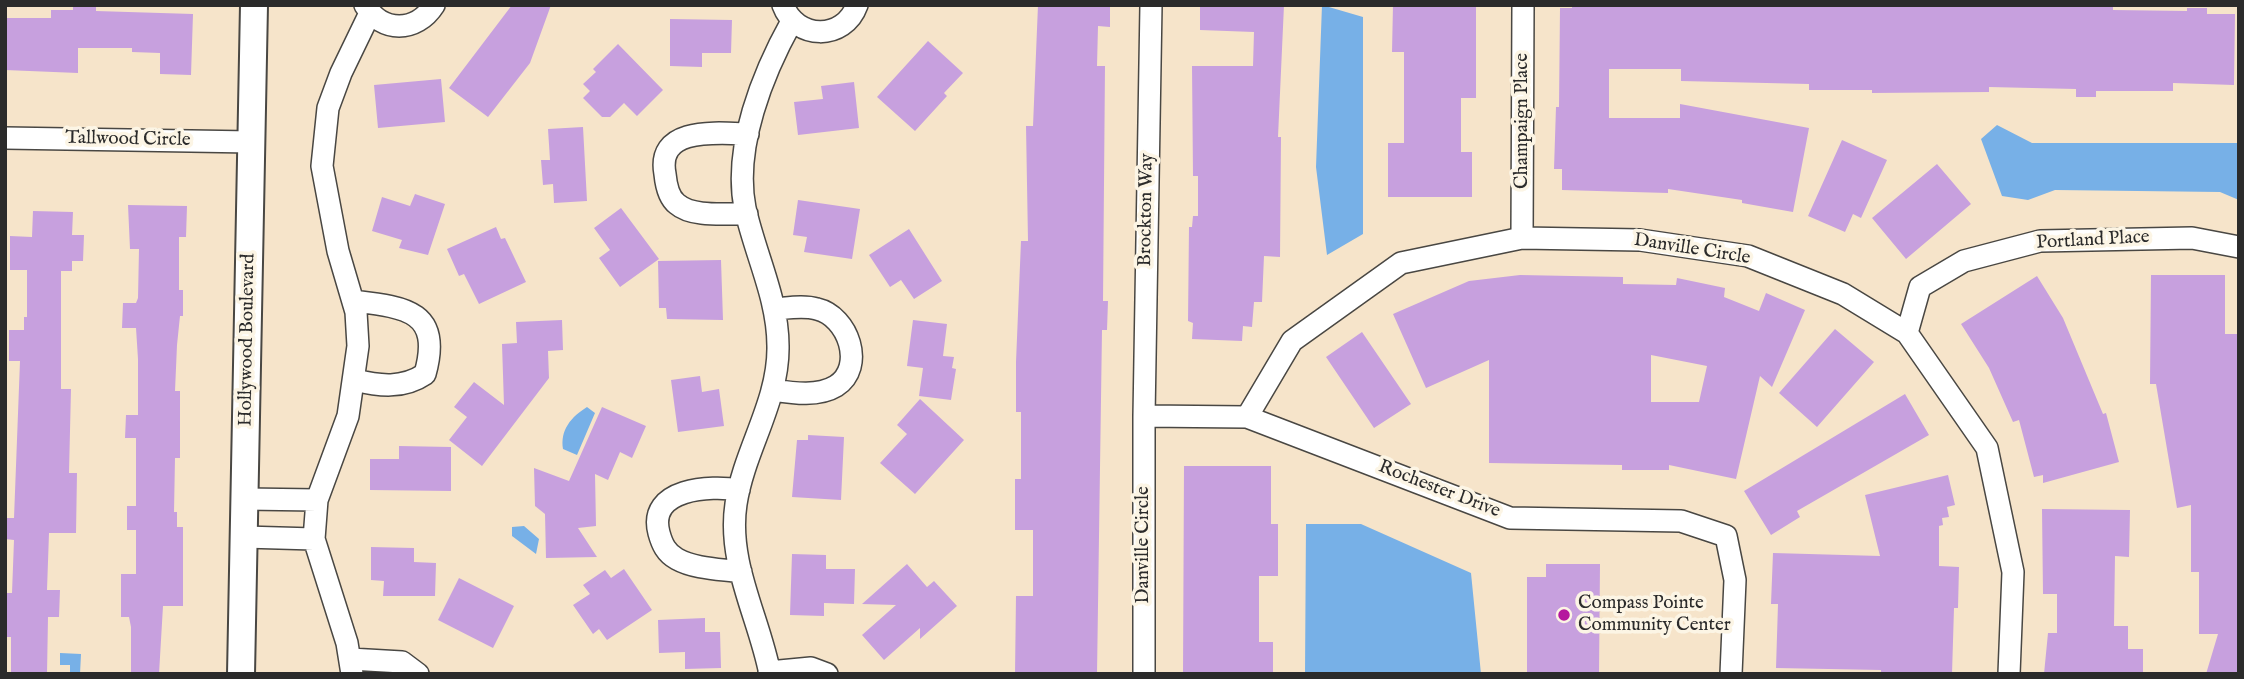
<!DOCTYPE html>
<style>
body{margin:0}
#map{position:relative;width:2244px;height:679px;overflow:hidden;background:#f6e4ca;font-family:"IM FELL English",serif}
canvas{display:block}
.frame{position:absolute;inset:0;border:7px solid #2b2b2b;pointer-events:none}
</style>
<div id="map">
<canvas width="2244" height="679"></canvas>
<div class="frame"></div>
</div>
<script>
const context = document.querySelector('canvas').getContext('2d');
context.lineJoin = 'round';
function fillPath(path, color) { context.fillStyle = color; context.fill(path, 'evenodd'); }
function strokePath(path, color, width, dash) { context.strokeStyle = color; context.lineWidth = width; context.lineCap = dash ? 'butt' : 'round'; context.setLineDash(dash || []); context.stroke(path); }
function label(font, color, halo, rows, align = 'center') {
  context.font = font + ' "IM FELL English",serif'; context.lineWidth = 7; context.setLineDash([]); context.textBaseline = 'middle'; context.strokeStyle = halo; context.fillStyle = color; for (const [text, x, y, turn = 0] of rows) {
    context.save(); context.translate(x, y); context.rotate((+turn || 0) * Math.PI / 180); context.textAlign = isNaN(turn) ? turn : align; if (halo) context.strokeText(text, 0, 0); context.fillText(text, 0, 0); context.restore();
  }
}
fillPath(new Path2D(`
 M1322,5l41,12v217l-36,21 -11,-88z
 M1997,125l35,18h207v57l-19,-8 -165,-2 -27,10 -26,-4 -21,-57z
 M587,407l8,6 -18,42 -14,-6c-3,-19 8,-32 24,-42z
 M1306,524h55l110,49 10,101h-176z
 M524,526l15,13 -3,15 -24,-18v-9z
 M60,653l21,1 -1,20h-10v-9h-10z`), '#77b0e7');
fillPath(new Path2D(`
 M73,5h23v6l97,3 -2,61 -31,-1v-21l-28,-1v-4h-54v25l-73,-3v-52h46v-8h22z
 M512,5h39l-21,58 -42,54 -39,-29z
 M1038,5h72v22l-12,-1 -1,40h8l-2,235h5l-1,29h-5l-5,344h-82l1,-78h17v-66h-18v-51h6v-67h-5v-50l5,-121h7l-2,-115h7z
 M1200,5h84l-6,132h3l-1,120 -16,-1 -2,46h-8l-2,25 -9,-1 -1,15 -50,-2 1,-16 -5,-2 1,-94h3l1,-11h5v-40h-5l-1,-110h61l1,-34 -54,-2z
 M1393,5h83v93h-15v54h11v45h-84v-54h16v-91h-12z
 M1572,5h481l60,2v3l74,1v-3h20v6h28l-1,71 -61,-2v8h-77v6h-20v-8l-87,-2v5l-117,1v-3h-63v-6l-128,-3v-12h-72v49h71v-14l129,24 -16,84 -51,-9v-3l-74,-11v4l-106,-3v-21h-8l2,-62h3l1,-99h12z
 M670,19l62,1 -1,33h-29v14l-32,-1z
 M928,41l35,32 -19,20 3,3 -32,35 -38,-34z
 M618,44l45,46 -26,26 -13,-13 -14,14h-8l-19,-19 7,-7 -7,-7 13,-12 -3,-3z
 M441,79l4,43 -67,6 -4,-43z
 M854,82l5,46 -61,7 -4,-33 29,-3 -2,-13z
 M583,127l4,74 -33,2 -1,-19 -10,1 -2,-25h9l-2,-31z
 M1842,140l45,20 -26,58 -8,-4 -8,18 -37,-16z
 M1937,164l34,40 -65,55 -34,-41z
 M415,194l30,10 -17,51 -29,-7 3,-8 -30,-9 10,-34 28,9z
 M798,200l62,9 -8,50 -48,-7 3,-15 -14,-2z
 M128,205l59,1 -1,31h-7v53h4v26h-3l-3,29 -2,46h5v67h-5l-1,54h3v15h6v79h-20l-4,68h-28v-47l-2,-10h-8v-43h15v-44h-9v-24h9v-68h-11l1,-23h12v-56l-2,-31h-14l1,-25h13l2,-5 1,-49h-9z
 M621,208l38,51 -39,28 -21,-29 11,-8 -16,-22z
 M33,211l40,1 -1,23h12l-1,26h-11v10h-11v118h10l-2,84h8l-1,60h-27l-2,57h13l-1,27h-11l-1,57h-36v-37h-6l1,-44h6l2,-53 -9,-1v-21h9l6,-157h-11v-31h15v-13h3v-47h-17v-34l22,1z
 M496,227l5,12 4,-1 21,44 -47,22 -15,-30 -5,2 -12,-27z
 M909,229l33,52 -28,18 -13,-19 -11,7 -21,-32z
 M721,260l2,60 -56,-1 -1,-11h-7l-1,-47z
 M1520,275l103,2v7l53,1 1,-7 48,10 -1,9 35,14 7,-18 39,17 -33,77 -12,-11 -24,103 -67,-14v5h-47v-5l-133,-2v-103l-63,28 -33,-74 76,-33zM1651,355l56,11 -8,36h-48z
 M2151,275h74v59h14v340h-33l12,-40h-19v-62h-8v-67l-14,3 -21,-124h-6z
 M2037,276l26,42 40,96 3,-1 13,49 -76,21v-8l-9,2 -15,-57 -6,2 -24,-54 -28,-44z
 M562,320l1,30 -15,1 1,27 -67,88 -33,-26 18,-23 -13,-10 20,-25 30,23 -2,-61 15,-1 -1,-21z
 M913,320l34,4 -4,32 11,1 -2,11 4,1 -5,31 -32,-4 4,-28 -16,-2z
 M1835,329l39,33 -57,65 -38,-34z
 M1362,332l49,72 -37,24 -48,-71z
 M700,376l2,16 17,-3 5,37 -46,6 -7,-52z
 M1905,394l24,41 -132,76 3,6 -29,18 -27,-44z
 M920,399l44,41 -49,54 -35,-31 27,-29 -10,-9z
 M602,407l44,19 -14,32 -12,-6 -12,28 -13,-6 1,52 -18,2 19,29 -51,1 -1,-44 -10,-8 -1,-38 35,13z
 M808,435l36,2 -3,63 -49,-3 5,-57h11z
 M399,446l52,1v44l-81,-1v-31h29z
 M1184,466h87v58h7v52h-19v66h14v32h-90z
 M1948,475l7,30 -8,2 2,10 -7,1 1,7 -4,1v40l20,1 -1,41h-4l-2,66h-71v-4l-105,-2 2,-64h-7l2,-51 107,3 -15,-61z
 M2042,509l88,1 -1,47 -14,-1 -1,70h14v23h15v25h-99l4,-41h9v-39h-14z
 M371,547l43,1v14l22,1 -1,33h-52l1,-15 -13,-1z
 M792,554l34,1v14h29l-1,35 -30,-1v13l-34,-1z
 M907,564l20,23 7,-6 23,25 -37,33v-11l-36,32 -22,-25 34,-30 -34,-1z
 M1546,564h54l-1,110h-72v-97h19z
 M624,569l28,41 -45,30 -8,-11 -6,5 -20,-29 17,-11 -7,-9 22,-15 6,8z
 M459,578l55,28 -21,42 -55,-28z
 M705,618v14h15l1,36 -36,1v-17l-26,1 -1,-33z`), '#c7a0de');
const minor = new Path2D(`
 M365,5c17,28 51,28 69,0
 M783,5c13,35 61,36 74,0
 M5,138l247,4
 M747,214c-19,-1 -54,4 -70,-10 -8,-6 -11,-20 -12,-30 -9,-48 53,-41 83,-40
 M1522,238l1,-233
 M353,301c51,6 90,9 72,73 -22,15 -46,12 -70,6
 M1907,333l13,-46 44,-26 76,-20 152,-3 47,9
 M772,390c21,3 46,7 64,-4 30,-19 12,-70 -19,-77 -13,-4 -29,-1 -43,0
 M1144,416l103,1 263,101 171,3 45,15 9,44 -4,94
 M1247,417l45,-76 109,-78 121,-25 118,2 108,16 95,38 64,39 80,115 26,124 -4,102
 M739,490c-28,-5 -92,-2 -80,43 3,11 7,20 18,26 18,10 43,10 64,13
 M245,499l72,1
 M244,537l70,2
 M350,659l52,3 16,12
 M769,672l42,-4 16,6
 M352,674l-5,-31 -33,-104 3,-39 31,-84 10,-70 -2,-34 -18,-61 -16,-85 6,-58 13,-35 29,-60
 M770,674c-11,-57 -43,-111 -34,-170 8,-54 43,-102 42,-158 0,-48 -23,-92 -33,-138 -12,-61 18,-135 47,-187
 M1144,674v-258l7,-411`);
const tertiary = new Path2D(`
 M241,674l13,-669`);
strokePath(minor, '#494743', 24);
strokePath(tertiary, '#494743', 30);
strokePath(minor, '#fff', 21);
strokePath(tertiary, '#fff', 26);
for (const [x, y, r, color] of [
 [1564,615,7,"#b5179e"]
]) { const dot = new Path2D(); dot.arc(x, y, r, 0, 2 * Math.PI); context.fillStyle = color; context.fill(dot); strokePath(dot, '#fcf5e5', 2.5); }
label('19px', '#2b2b2b', '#fcf5e5', [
 ["Champaign Place",1523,121,-90],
 ["Tallwood Circle",128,140,1],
 ["Brockton Way",1147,210,-89],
 ["Portland Place",2093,241,-3],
 ["Danville Circle",1692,250,9],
 ["Hollywood Boulevard",248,340,-89],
 ["Rochester Drive",1439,490,21],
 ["Danville Circle",1144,545,-90]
]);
label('19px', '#2b2b2b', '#fcf5e5', [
 ["Compass Pointe",1578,604],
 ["Community Center",1578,626]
], 'left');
</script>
